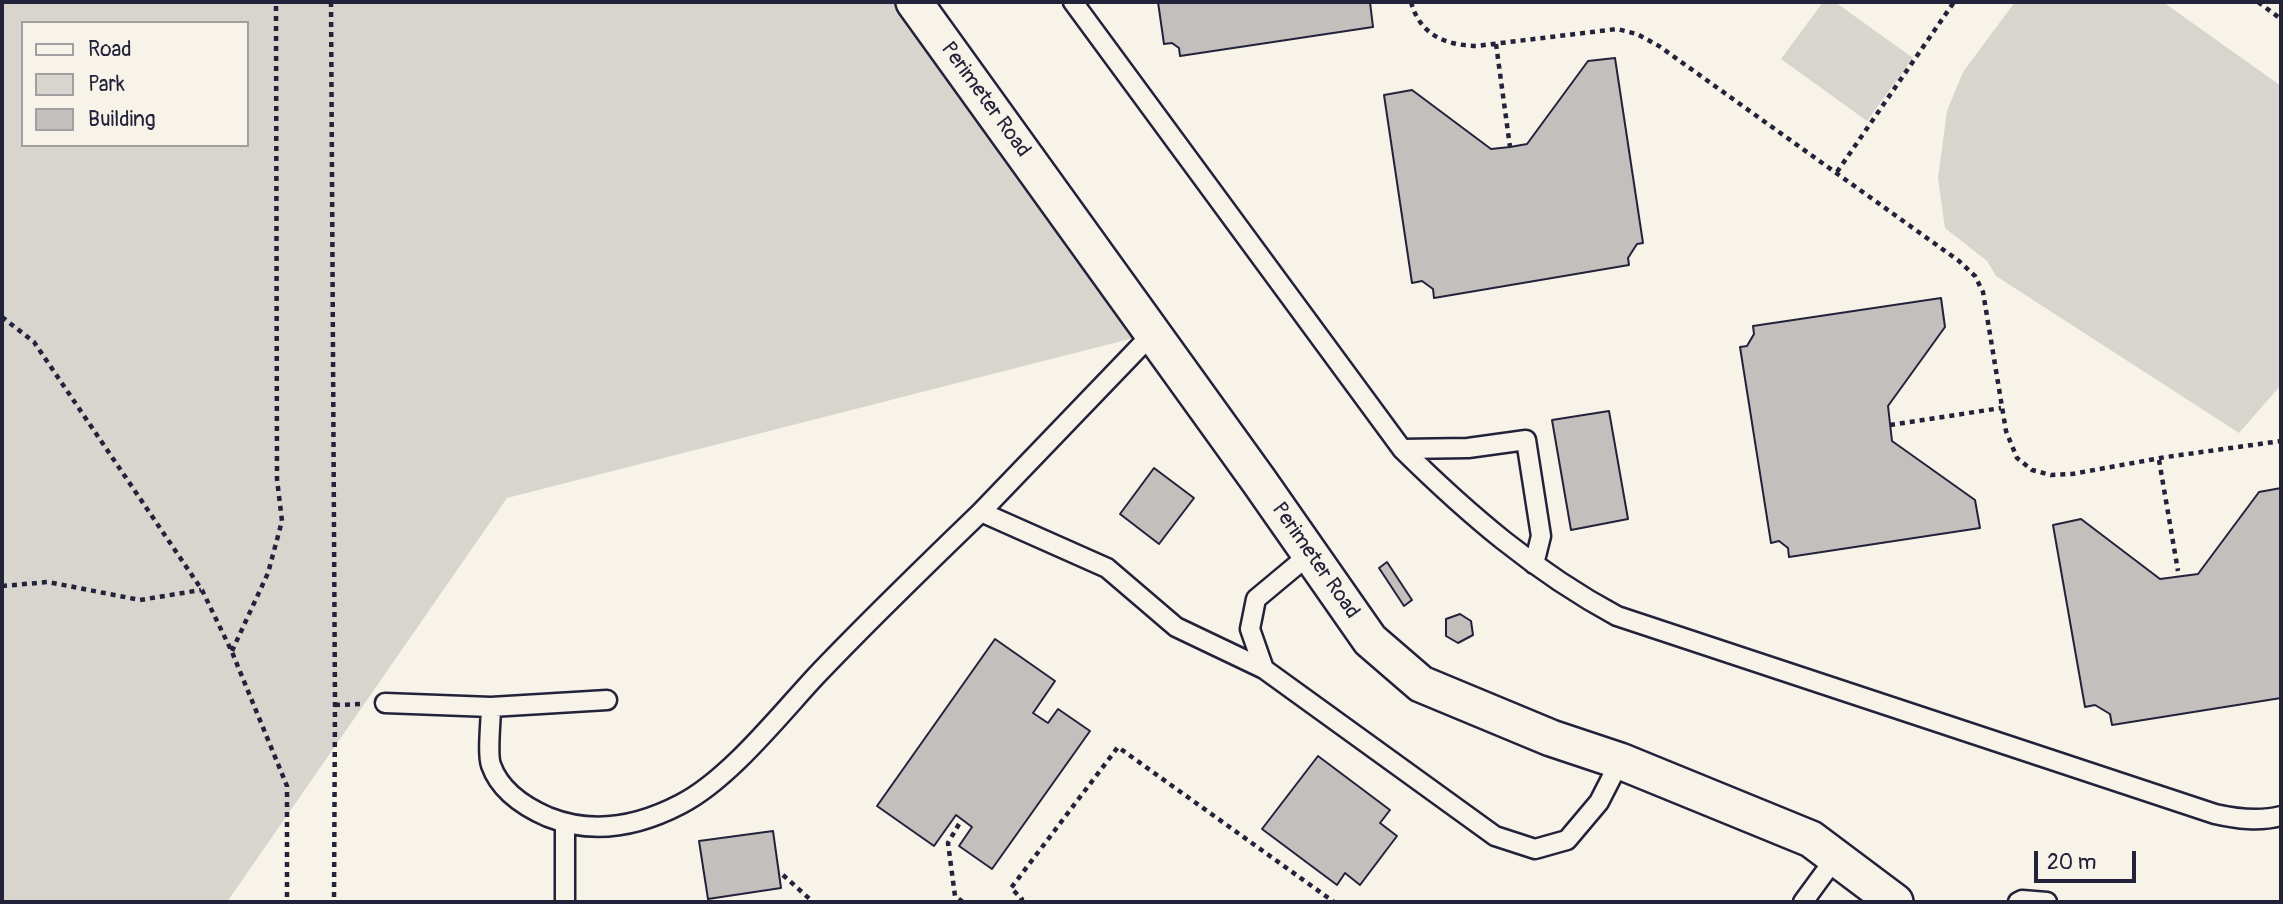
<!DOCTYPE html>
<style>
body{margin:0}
#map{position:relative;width:2283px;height:904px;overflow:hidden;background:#f7f3e8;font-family:Pangolin,sans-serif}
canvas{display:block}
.frame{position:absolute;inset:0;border:4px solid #22223b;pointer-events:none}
.legend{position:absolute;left:21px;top:21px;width:228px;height:126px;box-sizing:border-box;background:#f7f3e8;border:2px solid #a29fa3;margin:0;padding:9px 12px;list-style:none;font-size:21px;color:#22223b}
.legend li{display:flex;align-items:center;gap:14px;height:35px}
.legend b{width:35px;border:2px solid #a29fa3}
.scale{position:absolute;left:2034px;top:851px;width:102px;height:32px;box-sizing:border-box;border:4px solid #22223b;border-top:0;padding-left:9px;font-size:21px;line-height:24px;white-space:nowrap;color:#22223b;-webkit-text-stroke:5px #f7f3e8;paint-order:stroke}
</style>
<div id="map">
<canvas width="2283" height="904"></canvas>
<div class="frame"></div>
<ul class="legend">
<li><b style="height:9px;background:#f7f3e8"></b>Road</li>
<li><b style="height:19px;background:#d8d5cf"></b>Park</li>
<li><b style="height:19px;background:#c2bfbd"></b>Building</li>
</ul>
<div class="scale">20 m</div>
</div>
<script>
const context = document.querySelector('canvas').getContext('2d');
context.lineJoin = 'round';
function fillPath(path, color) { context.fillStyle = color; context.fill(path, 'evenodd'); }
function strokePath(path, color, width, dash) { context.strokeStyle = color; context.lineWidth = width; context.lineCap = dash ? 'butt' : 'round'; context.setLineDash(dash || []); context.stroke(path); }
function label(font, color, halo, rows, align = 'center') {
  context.font = font + ' Pangolin,sans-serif'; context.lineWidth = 7; context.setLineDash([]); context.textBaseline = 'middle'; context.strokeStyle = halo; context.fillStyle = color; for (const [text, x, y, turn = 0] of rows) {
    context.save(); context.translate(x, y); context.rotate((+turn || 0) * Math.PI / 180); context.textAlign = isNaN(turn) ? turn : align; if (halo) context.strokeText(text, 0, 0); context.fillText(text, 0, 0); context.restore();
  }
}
fillPath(new Path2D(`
 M2,2h912l239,331 -646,165 -280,404h-225zM23,23h224v122h-224z
 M1823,2h12l78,56 -46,63 -86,-62z
 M2015,2h148l118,84v299l-42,48 -243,-157 -9,-15 -42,-33 -7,-50 9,-67 16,-39z`), '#d8d5cf');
const building = new Path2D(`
 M1158,2h212l3,25 -193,29 -1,-8 -7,-5 -8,1z
 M1615,58l28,185 -6,1 -9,14 1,7 -195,33 -1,-9 -11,-8 -10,2 -28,-188 28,-5 79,59 19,-2 17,-3 61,-83z
 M1941,298l4,29 -57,79 4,35 83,59 5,28 -191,29 -1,-9 -9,-7 -8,2 -31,-196 7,-1 7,-12 -1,-8z
 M1609,411l19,108 -57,11 -19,-110z
 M1154,468l40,30 -35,46 -39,-30z
 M2281,488v210l-169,27 -2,-11 -15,-9 -10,2 -32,-182 28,-6 79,60 38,-5 61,-82z
 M1387,562l25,38 -8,6 -25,-38z
 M1460,614l11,7 2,14 -15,8 -12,-7v-17z
 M995,639l60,42 -22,32 15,10 10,-14 32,22 -98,138 -33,-23 13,-19 -16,-12 -22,31 -57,-40z
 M1318,756l72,54 -10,13 17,13 -37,49 -15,-12 -8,12 -75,-56z
 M773,831l8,57 -73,11 -9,-58z`);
fillPath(building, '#c2bfbd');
strokePath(building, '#22223b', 2);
const service = new Path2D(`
 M1073,2l329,447c66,65 133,123 215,167l598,198c22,5 44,8 66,2
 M1153,333l-172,179 126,56 69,59 88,42
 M1402,449l66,-1 58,-8 15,96 -7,28
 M1310,554l-54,45 -6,30 14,40 231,167 40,13 32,-9 32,-38 21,-41
 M385,703l106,4c0,13 -4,47 0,58 9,26 34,42 57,52 45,18 91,9 133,-13 47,-24 97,-87 134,-127 54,-57 110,-111 166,-165
 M491,707l116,-7
 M565,824v78
 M1803,902l33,-45
 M2018,902l4,-2 25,2`);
const minor = new Path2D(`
 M914,2l345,479 111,159 51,44 130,54 69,23 191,78 84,63`);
strokePath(service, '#22223b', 23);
strokePath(minor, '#22223b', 40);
strokePath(new Path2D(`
 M331,2l4,703 -1,197
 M1411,2c9,33 34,43 65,44l141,-17 20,5 22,12 300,215 16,15 8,16 23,139 11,27 15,12 19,5 21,-1 94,-17 115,-16
 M2258,2l23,17
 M1496,44l14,103
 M1837,172l117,-170
 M2,317l32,25 168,248 30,62 55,134v116
 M1890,425l111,-17
 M2159,460l19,111
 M2,586l46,-4 92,18 61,-10
 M232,651l36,-78 14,-52 -5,-42 -1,-477
 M335,705l27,-1
 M959,824l-11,19 7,53 8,6
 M783,875l30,27
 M1020,902l2,-3 -11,-11 107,-141 216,155`), '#22223b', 4.5, [5, 5]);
strokePath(service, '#f7f3e8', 18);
strokePath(minor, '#f7f3e8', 35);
label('21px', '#22223b', '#f7f3e8', [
 ["Perimeter Road",985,100,54],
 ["Perimeter Road",1315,561,55]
]);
</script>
